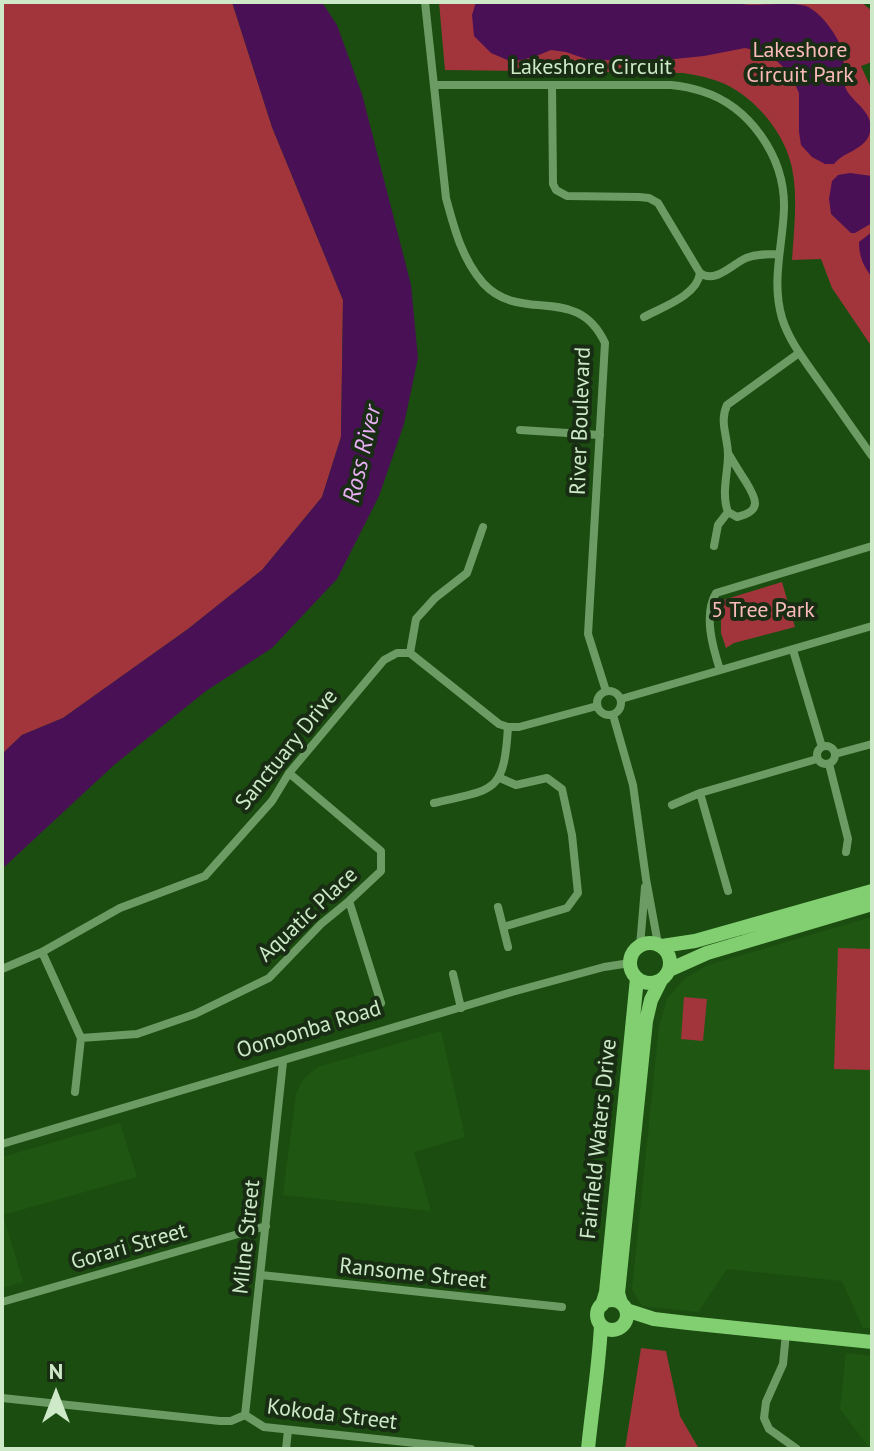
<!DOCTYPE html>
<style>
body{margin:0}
#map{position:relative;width:874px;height:1451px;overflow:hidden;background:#1b4d10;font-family:"PT Sans",sans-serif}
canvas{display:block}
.frame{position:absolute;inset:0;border:4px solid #cde9c8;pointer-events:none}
.north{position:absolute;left:16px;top:1355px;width:80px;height:80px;-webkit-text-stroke:6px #182d13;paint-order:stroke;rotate:0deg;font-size:22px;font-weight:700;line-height:32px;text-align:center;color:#cde9c8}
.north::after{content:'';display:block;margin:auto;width:28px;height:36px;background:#cde9c8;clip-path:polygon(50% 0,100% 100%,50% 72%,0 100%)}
</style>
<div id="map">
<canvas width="874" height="1451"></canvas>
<div class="frame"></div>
<div class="north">N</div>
</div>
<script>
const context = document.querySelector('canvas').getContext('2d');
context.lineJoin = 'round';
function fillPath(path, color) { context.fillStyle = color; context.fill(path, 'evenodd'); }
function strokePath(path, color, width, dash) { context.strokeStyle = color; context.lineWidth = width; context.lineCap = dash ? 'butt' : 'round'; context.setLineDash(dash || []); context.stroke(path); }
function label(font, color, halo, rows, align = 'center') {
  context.font = font + ' "PT Sans",sans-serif'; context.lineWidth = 8; context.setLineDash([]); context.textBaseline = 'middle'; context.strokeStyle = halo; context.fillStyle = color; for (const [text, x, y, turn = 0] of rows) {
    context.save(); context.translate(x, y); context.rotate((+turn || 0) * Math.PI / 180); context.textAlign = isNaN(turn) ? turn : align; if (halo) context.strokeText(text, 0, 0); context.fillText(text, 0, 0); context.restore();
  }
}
fillPath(new Path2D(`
 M872,917v411h-9l-21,-47 -115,-12 -29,43 -56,-6 -10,-17 27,-262 8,-28 18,-21 23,-13z
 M441,1031l24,106 -51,15 17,59 -148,-16 13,-101 7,-15 15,-12z
 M120,1123l17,54 -134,38 20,67 -21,6v-131z
 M846,1353l26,3v90h-4l-28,-37z`), '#1f5712');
fillPath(new Path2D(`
 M2,2h230l40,125 71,173 -2,137 -19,60 -60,73 -74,59 -125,89 -41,17 -20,19z
 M439,2h422l11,9v51l-11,4 11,24v257l-40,-59 -11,-29 -29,1c2,-30 6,-62 0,-92 -7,-35 -36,-69 -67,-84 -14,-6 -28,-9 -42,-11l-238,-3z
 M782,582l13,45 -61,16 -8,5 -5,-15v-29l2,-4z
 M838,948l34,1v121l-38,-1z
 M684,997l23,2 -4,42 -22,-2z
 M641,1348l25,3 14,65 19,33h-74z`), '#a2343c');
fillPath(new Path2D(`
 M232,2h90l15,23 25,69 49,191 7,73 -14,66 -25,72 -42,83 -65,69 -66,43 -92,74 -112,104v-115l20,-19 41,-17 125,-89 74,-59 60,-73 19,-60 2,-137 -71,-173z
 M476,2h256c24,7 51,-2 74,4 15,6 34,32 37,48 2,12 -2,26 4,37 9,14 27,22 23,41 -4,18 -26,19 -36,32h-9l-13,-7 -11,-12 -2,-13v-39l-8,-18 -13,-13 -16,-10 -17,-4 -41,8 -59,6 -59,-3 -20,-7 -15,-2 -17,7 -22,5 -21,-9 -17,-17 -2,-21z
 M850,173l22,3v47l-17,10h-4l-20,-19 -2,-15 3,-18 6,-6z
 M872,232v45c-9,-11 -13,-21 -13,-35z`), '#4a1056');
strokePath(new Path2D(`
 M425,2l21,196c8,30 16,61 37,85 38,42 94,-1 122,60l-17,291 18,57
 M434,85h237c10,1 21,3 30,6 49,15 84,66 83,117 -1,37 -13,73 -2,110 7,23 23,43 37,63 18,25 35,50 53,75
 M552,85l1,99 3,6 11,6 72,1 10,1 9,5 42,70c15,11 31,-8 46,-15 11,-4 21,-4 32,-4
 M644,317c18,-10 53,-21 56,-44
 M520,430l80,5
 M728,453c6,10 12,20 18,29 11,18 16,29 -9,35l-9,-5c-7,-19 0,-38 0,-57 0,-18 -9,-33 -1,-50l72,-52
 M714,546l4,-21 10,-13
 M793,650l29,97
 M410,653l6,-34 19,-21 32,-25 16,-46
 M720,670c-7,-22 -17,-55 -4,-77l156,-47
 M597 703a12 12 0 1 1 24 0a12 12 0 1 1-24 0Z
 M621,699l251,-73
 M613,715l20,70 13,94 12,65
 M817 755a9 9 0 1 1 18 0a9 9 0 1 1-18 0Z
 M835,754l37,-10
 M829,764l19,75 -2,13
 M500,778l16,7 31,-7 15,11 10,46 6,58 -11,15 -64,19
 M700,793l28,98
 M434,803c60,-14 70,-9 74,-76
 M672,805l28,-12 117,-34
 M349,901l32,102
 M498,907l10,40
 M640,946l5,-59
 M42,952l39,86 -6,54
 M2,969l40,-17 78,-44 85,-32 67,-75 17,-28 95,-113 13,-7h13l89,71 9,3h11l78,-21
 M453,974l8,34
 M81,1038l56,-4 58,-20 74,-36 52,-54 28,-23 32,-30v-20l-92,-78
 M2,1144l510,-152 92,-25 26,-4
 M261,1275l301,32
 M2,1302l264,-76
 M786,1333l-3,31 -17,38 -2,16 5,11 28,20
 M2,1398l218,23h11l14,-6
 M245,1415l38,-353
 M245,1415l19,12 207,22
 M286,1449l2,-19`), '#6c9c63', 8);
strokePath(new Path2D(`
 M630 963a20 20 0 1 1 40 0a20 20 0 1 1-40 0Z
 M662,946l33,-5 177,-50
 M669,970l38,-17 165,-49
 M597 1315a15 15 0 1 1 30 0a15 15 0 1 1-30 0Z
 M621,1303l-3,-10 28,-272 5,-21 10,-20
 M602,1305l4,-13 31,-314
 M626,1310l28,9 34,4 184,19
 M588,1449c4,-41 11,-82 13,-124`), '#82cf72', 14);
label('22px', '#fbbbb9', '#182d13', [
 ["Lakeshore",800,51],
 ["Circuit Park",800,76],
 ["5 Tree Park",763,611]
]);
label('22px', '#cde9c8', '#182d13', [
 ["Lakeshore Circuit",591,68],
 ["River Boulevard",581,421,-88],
 ["Sanctuary Drive",287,750,-51],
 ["Aquatic Place",308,915,-43],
 ["Oonoonba Road",309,1030,-17],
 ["Fairfield Waters Drive",599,1139,-84],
 ["Milne Street",247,1237,-84],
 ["Gorari Street",129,1247,-16],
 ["Ransome Street",413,1274,6],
 ["Kokoda Street",332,1415,7]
]);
label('italic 24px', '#e8aff4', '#182d13', [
 ["Ross River",363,454,-77]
]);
</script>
